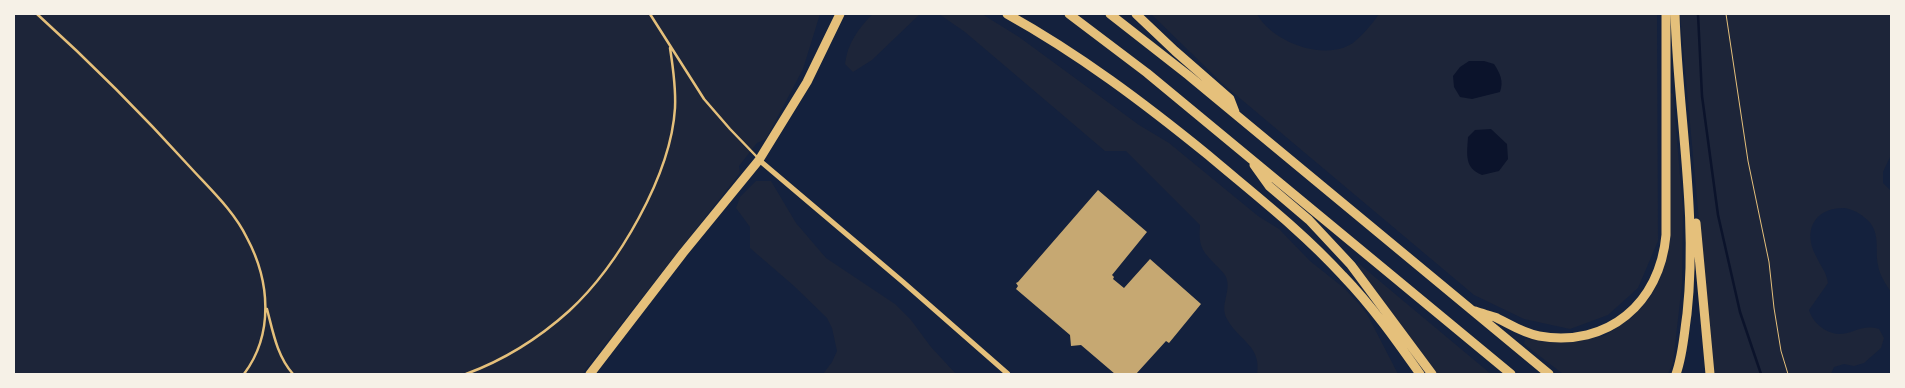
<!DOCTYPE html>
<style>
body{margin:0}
#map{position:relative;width:1905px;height:388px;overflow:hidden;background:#14213d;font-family:Cabin,sans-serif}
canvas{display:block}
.frame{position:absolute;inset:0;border:15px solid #f6f1e7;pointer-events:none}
</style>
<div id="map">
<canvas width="1905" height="388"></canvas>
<div class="frame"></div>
</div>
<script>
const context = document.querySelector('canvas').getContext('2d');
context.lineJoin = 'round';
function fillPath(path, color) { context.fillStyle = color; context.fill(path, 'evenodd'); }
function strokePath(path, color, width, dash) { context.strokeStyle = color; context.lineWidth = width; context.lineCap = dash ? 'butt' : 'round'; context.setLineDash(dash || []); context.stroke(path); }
fillPath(new Path2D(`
 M14,14h806l-17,55 -37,70 -9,4 -18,23 1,7 -158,201h-568z
 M873,14h47l-48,46 -19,12 -8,-8c2,-20 14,-37 28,-50z
 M939,14h43l37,23 120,88 30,18 89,73 21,13 31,32 34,27 16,17 7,9 31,60h-141c5,-28 -19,-34 -30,-55 -8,-14 5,-28 -1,-42 -1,-3 -5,-6 -7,-9 -16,-16 -21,-20 -19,-43l-74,-74h-21l-140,-119z
 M1151,14h106c15,28 67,48 96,29 10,-8 19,-19 26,-29h278l1,227 -20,47 -30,27 -38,14 -46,-10 -50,-24 -251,-211z
 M1680,14h211v141l-8,17v11l8,8v101c-5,-7 -12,-18 -13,-27 -3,-14 2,-28 -7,-41 -6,-8 -18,-16 -29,-16 -29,1 -39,24 -26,48 5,11 10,15 12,27l-19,27c4,13 16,23 30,24 15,0 22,-10 40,-5l5,9 -3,10 -17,15 -10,3 -10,-2 -10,3 -3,7h-118z
 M1669,92l4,2 10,116 -1,74 -9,79 -5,11h-105l-39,-30 1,-5 36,3 43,-6 27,-18 20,-22 16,-38 2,-26 2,-63z
 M756,181h15l25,42 30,35 69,46 16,16 20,27 25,27h-133l9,-12 5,-11 -5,-23 -5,-10 -33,-32 -44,-38v-21l-14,-19 4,-11z
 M1358,263l133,111h-56l-79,-108z`), '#1d2539');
fillPath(new Path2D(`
 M1469,61h15l10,3c6,9 10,17 6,28l-28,7 -12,-2 -6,-10 -1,-11 7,-9z
 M1491,129l16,15 1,15 -9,12 -17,4c-18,-7 -15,-21 -14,-38l7,-7z`), '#0b132b');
strokePath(new Path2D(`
 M1698,14l4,82 16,119 22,97 21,62`), '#0b132b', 2.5);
fillPath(new Path2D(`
 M1098,190l49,42 -35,43 2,2 -1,2 11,9 26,-29 51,45 -32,39 -3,-2 -30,33h-21l-34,-29 -10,1 -1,-11 -54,-46 2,-3 -2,-3 2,-1z`), '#c6a872');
strokePath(new Path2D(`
 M1726,14l22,147 21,101 5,46 7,43 7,23`), '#e5c07b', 1);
strokePath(new Path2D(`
 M37,14c53,48 105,100 153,153 20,22 44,44 57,71 23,43 27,96 -3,136
 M650,14l54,85 26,30 27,28
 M267,309c6,23 10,47 26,65
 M466,374c38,-14 73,-36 103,-63 49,-45 102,-136 106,-203 1,-20 -2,-41 -5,-60`), '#e5c07b', 2.5);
strokePath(new Path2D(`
 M759,160l144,122 105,92`), '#e5c07b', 5);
strokePath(new Path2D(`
 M590,374l93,-121 76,-93 48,-78 33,-68`), '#e5c07b', 9);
strokePath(new Path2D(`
 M1007,14c72,40 137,89 201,141 46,39 94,76 135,121 29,30 53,64 77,98
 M1069,14l78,59 364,301
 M1110,14l78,61 361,299
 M1136,14l39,37 55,48 5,13
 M1675,14c3,100 23,200 12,300 -3,20 -4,41 -11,60
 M1254,165l15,21 40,34 42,45 81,109
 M1696,223l14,151
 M1475,311c7,3 15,4 22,7 14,7 26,15 42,18 69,12 121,-33 127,-101v-221`), '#e5c07b', 9);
</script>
